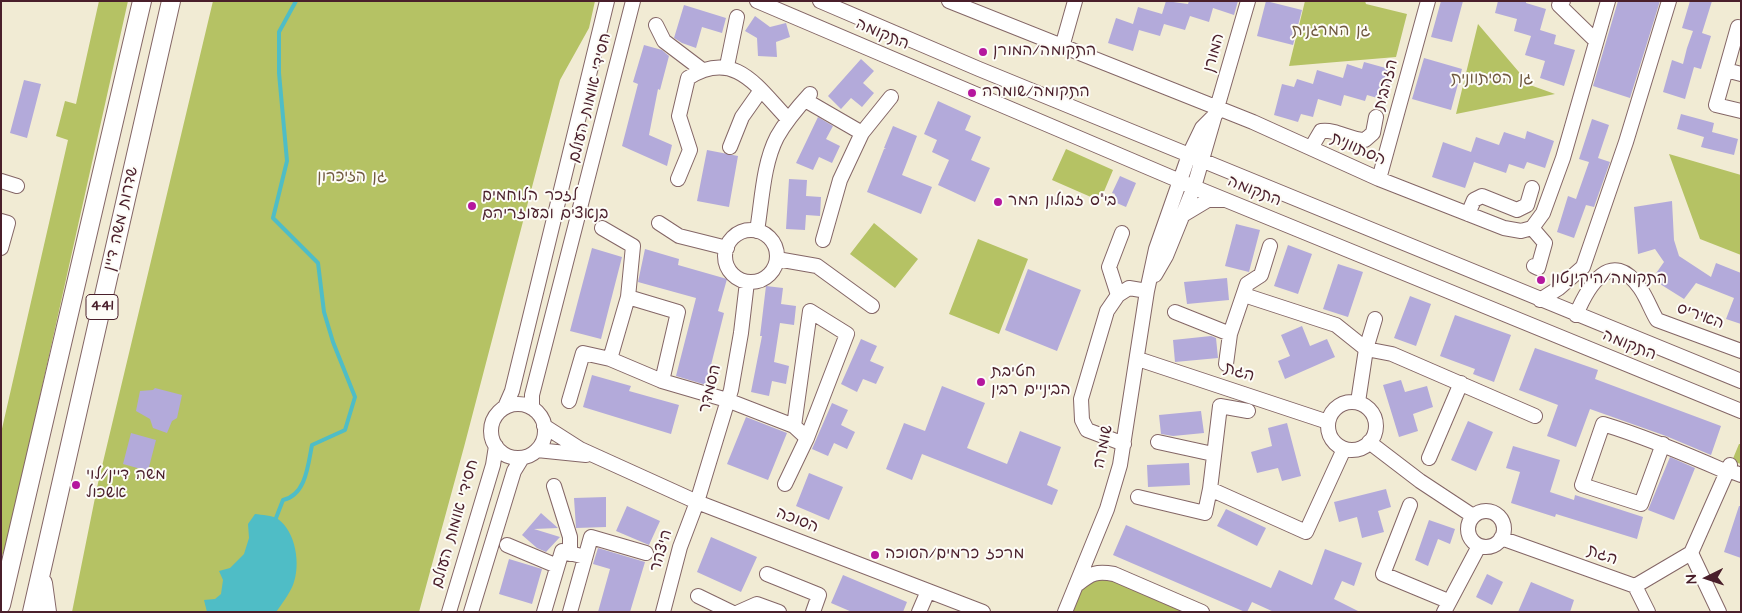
<!DOCTYPE html>
<meta charset="utf-8">
<style>
body{margin:0}
#map{position:relative;width:1742px;height:613px;overflow:hidden;background:#f1ebd4;font-family:"Architects Daughter",sans-serif}
canvas{display:block}
.frame{position:absolute;inset:0;border:2px solid #4a1f2b;pointer-events:none}
.north{position:absolute;left:1682px;top:553px;width:50px;height:50px;-webkit-text-stroke:4px #fdfcf7;paint-order:stroke;rotate:266deg;font-size:14px;font-weight:700;line-height:20px;text-align:center;color:#4a1f2b}
.north::after{content:'';display:block;margin:auto;width:18px;height:22px;background:#4a1f2b;clip-path:polygon(50% 0,100% 100%,50% 72%,0 100%)}
</style>
<div id="map">
<canvas width="1742" height="613"></canvas>
<div class="frame"></div>
<div class="north">N</div>
</div>
<script>
const context = document.querySelector('canvas').getContext('2d');
context.lineJoin = 'round';
function fillPath(path, color) { context.fillStyle = color; context.fill(path, 'evenodd'); }
function strokePath(path, color, width, dash) { context.strokeStyle = color; context.lineWidth = width; context.lineCap = dash ? 'butt' : 'round'; context.setLineDash(dash || []); context.stroke(path); }
function label(font, color, halo, rows, align = 'center') {
  context.font = font + ' "Architects Daughter","Playpen Sans Hebrew",sans-serif'; context.lineWidth = 4; context.setLineDash([]); context.textBaseline = 'middle'; context.strokeStyle = halo; context.fillStyle = color; for (const [text, x, y, turn = 0] of rows) {
    context.save(); context.translate(x, y); context.rotate((+turn || 0) * Math.PI / 180); context.textAlign = isNaN(turn) ? turn : align; if (halo) context.strokeText(text, 0, 0); context.fillText(text, 0, 0); context.restore();
  }
}
fillPath(new Path2D(`
 M99,1h29l-121,543 -6,14v-125l67,-293 -12,-4 9,-35 11,3z
 M213,1h382l-6,27 -29,52 -96,367 -45,165h-347l26,-129z
 M1305,1h60l1,3 41,10 -11,43 -107,9z
 M1478,24l52,61 25,9 -99,20z
 M1066,149l47,21 -13,31 -48,-21z
 M1669,154l72,21v80l-41,-16z
 M874,223l44,36 -23,29 -45,-34z
 M978,239l50,20 -29,75 -50,-20z
 M1739,444h2v20l-9,-3z
 M1099,572l103,40h-137l13,-28z`), '#b5c264');
fillPath(new Path2D(`
 M255,514c7,1 17,1 23,5 18,13 23,46 15,66 -4,9 -11,19 -17,27h-69l-3,-12 11,-1 6,-5 2,-14 -4,-9 11,-3 14,-14 5,-16 -1,-14z`), '#4fbdc6');
strokePath(new Path2D(`
 M276,518l7,-18c23,-5 25,-35 29,-55l33,-15 10,-33 -22,-55 -9,-30 -6,-49 -45,-45 14,-57 -8,-88v-41l17,-31`), '#4fbdc6', 4);
fillPath(new Path2D(`
 M1166,1l22,3 1,-3h49l-4,14 -21,-7 -4,14 -19,-6 -5,14 -21,-6 -4,12 -21,-6 -6,21 -25,-8 8,-25 17,6 5,-17 24,7z
 M1266,1l36,9 -9,35 -36,-9z
 M1441,1h22l-11,41 -21,-5z
 M1498,1h28v2l20,6 -6,21 16,5 -2,9 21,6 -11,36 -24,-8 5,-17 -20,-6 6,-19 -17,-5 3,-12 -22,-6z
 M1618,1h42l-30,97 -37,-12z
 M1690,1h22l-10,32 9,3 -10,33 -7,-2 -9,32 -22,-7 9,-32 11,4 4,-16 6,-17 -11,-3z
 M684,5l42,13 -4,15 -20,-6 -6,21 -14,-5 -8,-5z
 M755,16l15,11 16,-4 4,14 -14,5 1,15 -19,-1 -1,-18 -12,-7z
 M644,45l18,5 7,6 -9,34 -2,-1 -9,46 23,10 -5,21 -45,-20 16,-62 -5,-2z
 M1424,58l38,11 -11,41 -39,-11z
 M861,59l13,12 -11,12 11,10 -12,14 -11,-9 -10,11 -13,-13z
 M1364,62l29,8 -9,30 -17,-5 -2,6 -21,-6 -3,11 -23,-7 -5,18 -12,-3 -3,8 -24,-7 8,-31 12,3 3,-8 16,5 4,-14 26,8 4,-14 15,5z
 M24,80l17,4 -14,54 -17,-5z
 M938,101l33,15 -6,14 16,7 -10,23 19,8 -15,34 -37,-17 11,-25 -17,-8 5,-12 -13,-6z
 M1681,114l33,9 -2,9 26,7 -4,16 -33,-8 3,-10 -27,-8z
 M818,117l15,9 -7,13 14,7 -8,17 -13,-6 -6,13 -17,-7z
 M1592,119l17,6 -11,33 12,4 -16,45 -8,-2 -12,33 -17,-6 11,-36 8,3 13,-37 -10,-3z
 M893,126l24,10 -15,39 30,12 -11,27 -54,-22 17,-43h2l-2,-1z
 M1527,131l27,10 -9,27 -18,-6 -3,7 -15,-5 -3,9 -32,-11 -9,26 -33,-11 11,-35 28,10 5,-15 23,8 5,-13 21,7z
 M707,150l31,6 -9,51 -32,-6z
 M1120,176l16,7 -10,24 -14,-6 3,-7 -3,-1z
 M789,179l18,1 -1,16 15,1 -1,19 -14,-1 -1,15 -19,-1z
 M1672,201l2,39 5,16 32,21 5,-14 25,10v51l-15,-5 8,-21 -38,-15 -12,16 -32,-20 12,-17 -9,-13 -17,5 -4,-47z
 M1236,224l24,6 -11,42 -24,-6z
 M1288,245l24,9 -14,40 -24,-8z
 M592,248l30,9 -21,82 -31,-8z
 M645,249l34,10 -1,6 49,14 -9,32 6,2 -18,72 -30,-9 20,-78 -58,-16z
 M1338,264l25,8 -15,45 -25,-8z
 M1028,269l53,21 -24,61 -52,-21z
 M1227,278l2,22 -42,4 -3,-22z
 M766,286l17,2 -2,16 15,2 -2,19 -14,-2 -6,39 15,4 -3,18 -14,-3 -3,15 -18,-4 11,-56h-2z
 M1410,296l21,8 -15,42 -22,-8z
 M1455,315l56,20 -17,47 -21,-8 2,-5 -35,-13z
 M1302,326l8,20 17,-7 8,18 -50,22 -7,-18 12,-5 -9,-21z
 M1211,336l5,2 2,20 -43,4 -2,-22z
 M861,339l16,7 -7,15 14,6 -8,17 -13,-5 -6,13 -16,-8z
 M1535,348l63,22 -3,9 126,47 -10,29 -45,-19 -76,-27 -14,38 -29,-11 11,-31 -39,-15z
 M592,375l39,11 -2,5 50,14 -8,29 -88,-27z
 M1401,380l4,12 22,-6 6,21 -20,7 5,17 -19,6 -16,-52z
 M942,386l43,17 -18,45 40,16 13,-33 41,16 -14,38 11,5 -6,15 -130,-51 -10,26 -26,-11 18,-46 21,8z
 M155,388l27,7 -5,23 -5,3 -5,12 -14,-5 -3,-9 -14,-8 4,-20 13,-1z
 M832,403l16,7 -7,15 14,7 -8,17 -13,-6 -6,13 -16,-7z
 M1201,411l3,22 -31,3 -12,-2 -2,-19z
 M746,417l41,16 -19,47 -41,-16z
 M1468,421l25,11 -17,39 -25,-11z
 M1287,423l14,53 -19,5 -4,-13 -21,5 -6,-21 21,-6 -4,-18z
 M131,433l25,7 -8,31 -25,-7z
 M1513,446l47,14 -10,32 24,8 1,-5 68,22 -6,22 -81,-25 -1,3 -44,-14 9,-31 -14,-4z
 M1670,457l25,11 -21,52 -26,-10z
 M1189,463l1,22 -42,2 -1,-22z
 M809,473l34,14 -14,33 -33,-14z
 M1386,489l5,18 -13,4 6,21 -22,6 -5,-21 -18,5 -5,-20z
 M606,497v30l-30,1 -2,-30z
 M627,506l33,15 -11,24 -33,-14z
 M1739,506h2v52l-17,-6z
 M1226,509l40,19 -9,18 -40,-20z
 M541,513l17,15 -24,1 26,8 -14,15 -9,-4 -15,-13z
 M1429,520l26,9 -5,15 -12,-5 -10,27 -13,-6z
 M1126,525l145,63 8,-18 33,15 13,-36 37,14 -8,23 -12,-5 -8,18 26,13h-86l-22,-10 -5,10h-2l-132,-57z
 M711,537l46,20 -16,35 -44,-20z
 M598,548l47,14 -15,50h-32l12,-43 -17,-5z
 M509,559l33,10 -10,35 -33,-10z
 M1487,574l16,8 -11,23 -16,-8z
 M843,575l64,27 -4,10h-51l-21,-9z
 M1531,582l43,18 -4,12h-52z`), '#b3aada');
const minor = new Path2D(`
 M757,1l437,186 547,224
 M820,1l159,68 762,312
 M949,1l304,121 126,57 125,49 17,3 11,-3 11,-15 20,-55 45,-157
 M1563,1l-4,4 37,36
 M656,25l8,16 37,28
 M1741,28l-3,-1 -22,78 25,6
 M1062,47l13,-46
 M727,66l10,-49
 M1726,70l15,4
 M805,100l57,33
 M730,147l12,-30 19,-27
 M1311,148l10,-17c16,-2 28,9 44,9l8,-7 3,-16
 M678,179l12,-29 -11,-34 9,-38c47,-30 70,10 100,41
 M1379,179l49,-178
 M1,181l16,5
 M1468,214l6,-14 8,-4 35,14 10,-5 5,-17
 M1183,215l25,-15h14
 M1,221l7,2 -7,25
 M659,223l20,13 48,12
 M602,228l31,18 -5,51
 M1532,228l13,15 -7,25 -4,-2
 M725 256a26 26 0 1 1 52 0a26 26 0 1 1-52 0Z
 M757,231c5,-30 6,-67 20,-94 9,-16 21,-30 33,-43
 M823,240l17,-60 22,-47 29,-36
 M777,259l40,7 55,40
 M1155,275l11,-19 28,-69 54,-186
 M1118,295l-9,-28 13,-34
 M1244,295l92,30 30,24 26,5 143,62
 M1540,300l19,-12 24,-21 43,-125 43,-141
 M1175,312l55,22
 M1576,315c12,-29 35,-68 64,-27 7,10 11,22 17,32l84,31
 M1138,359l190,63
 M1226,364l4,-30 17,-50 14,-9 9,-29
 M662,381l16,-69 -50,-15 -18,62 52,22 65,19 67,26
 M569,401l14,-48 27,6
 M1358,402l8,-53 9,-30
 M1328 426a24 24 0 1 1 48 0a24 24 0 1 1-48 0Z
 M491 431a27 27 0 1 1 54 0a27 27 0 1 1-54 0Z
 M505,407l7,-16 95,-390
 M532,408v-13l101,-394
 M544,426l36,23 117,53 286,110
 M1158,442l55,12
 M1369,442l51,39 53,35
 M1124,444l-37,-14 -5,-10 -1,-21 26,-88 11,-16 11,-7 18,3
 M1663,444l-22,60 -59,-19 21,-61c43,13 83,30 124,48
 M537,450l49,5
 M1429,458l32,-75
 M1728,470l13,5
 M785,484l22,-46 40,-104 -37,-23 -16,115 13,12
 M554,486l16,51v17
 M1210,489l96,43 38,-83
 M1138,497l67,16 5,-24 10,-83 28,5
 M1410,505l-27,69 65,27
 M1468 529a18 18 0 1 1 36 0a18 18 0 1 1-36 0Z
 M1501,538l134,48
 M507,545l50,21
 M1691,553l39,-88
 M767,574l52,21 -6,17
 M1078,584c13,-11 19,-13 36,-10l88,38
 M698,596l33,16
 M449,612l44,-147 3,-19
 M471,612l43,-141 8,-13
 M544,612l18,-61 23,6
 M570,612l21,-75 55,16
 M663,612l17,-65 17,-45 34,-112 10,-57 6,-51
 M739,612l18,-8 22,8
 M919,612l9,-21
 M1065,612l42,-103 13,-44 27,-174 9,-42 33,-94 13,-27 14,-14
 M1444,612l35,-66
 M1648,612l-13,-26 56,-33 28,59`);
const major = new Path2D(`
 M43,583l4,29
 M1,605l141,-604
 M32,612l139,-611`);
strokePath(minor, '#846666', 16);
strokePath(major, '#846666', 20);
strokePath(minor, '#fff', 14);
strokePath(major, '#fff', 18);
for (const [x, y, r, color] of [
 [983,52,5,"#b5179e"],
 [972,93,5,"#b5179e"],
 [998,202,5,"#b5179e"],
 [472,206,5,"#b5179e"],
 [1541,280,5,"#b5179e"],
 [981,382,5,"#b5179e"],
 [76,485,5,"#b5179e"],
 [875,555,5,"#b5179e"]
]) { const dot = new Path2D(); dot.arc(x, y, r, 0, 2 * Math.PI); context.fillStyle = color; context.fill(dot); strokePath(dot, '#fdfcf7', 2); }
for (const [x, y, w] of [
 [102,307,32]
]) { const box = new Path2D(); box.roundRect(x - w / 2, y - 12.5, w, 25, 4); context.fillStyle = '#fdfcf7'; context.fill(box); strokePath(box, '#4a1f2b', 1); }
label('bold 15px', '#4a1f2b', null, [
 ["441",102,307]
]);
label('16px', '#6f583f', '#fdfcf7', [
 ["גן המרגנית",1331,32],
 ["גן הסיתוונית",1492,80],
 ["גן הזיכרון",352,178]
]);
label('16px', '#4a1f2b', '#fdfcf7', [
 ["התקומה",882,35,23],
 ["המורן",1215,53,-74],
 ["הזהבית",1387,85,-75],
 ["חסידי אומות העולם",591,98,-76],
 ["הסתוונית",1358,150,24],
 ["התקומה",1254,192,22],
 ["שדרות משה דיין",122,219,-77],
 ["האיריס",1700,317,20],
 ["התקומה",1629,346,22],
 ["הגת",1239,373,18],
 ["הסמדר",711,389,-76],
 ["שומרה",1104,447,-78],
 ["הסוכה",797,521,21],
 ["חסידי אומות העולם",456,524,-74],
 ["היצהר",662,551,-73],
 ["הגת",1602,556,20]
]);
label('16px', '#4a1f2b', '#fdfcf7', [
 ["התקומה/המורן",993,52],
 ["התקומה/שומרה",982,93],
 ["לזכר הלוחמים",482,197],
 ["בנאצים ובעוזריהם",482,215],
 ["בי\"ס זבולון המר",1008,202],
 ["התקומה/היקינטון",1551,280],
 ["חטיבת",991,373],
 ["הביניים רבין",991,391],
 ["משה דיין/לוי",86,476],
 ["אשכול",86,494],
 ["מרכז כרמים/הסוכה",885,555]
], 'left');
</script>
